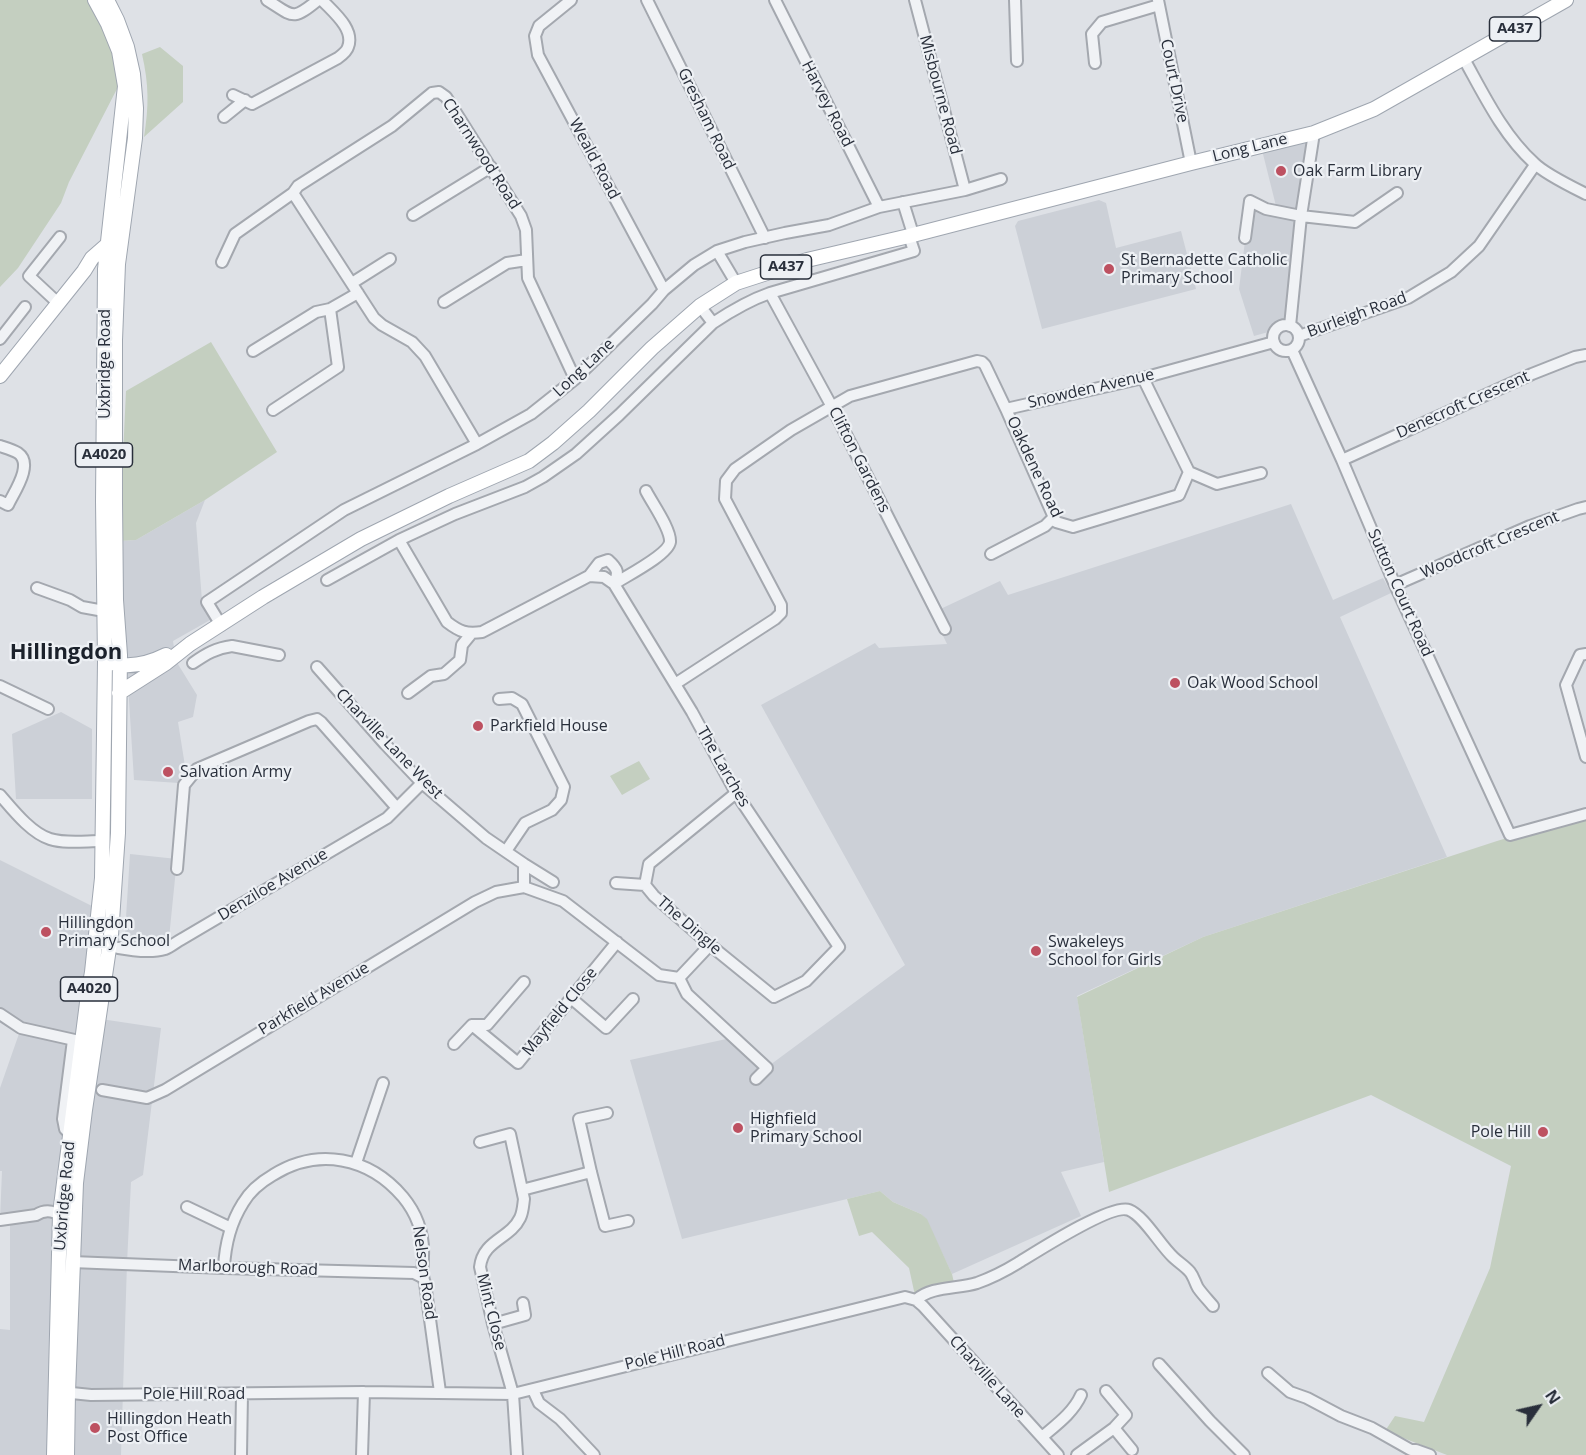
<!DOCTYPE html>
<style>
body{margin:0}
#map{position:relative;width:1586px;height:1455px;overflow:hidden;background:#dee1e6;font-family:"Open Sans",sans-serif}
canvas{display:block}
.north{position:absolute;left:1508px;top:1377px;width:60px;height:60px;-webkit-text-stroke:4px #edf0f4;paint-order:stroke;rotate:56deg;font-size:16px;font-weight:700;line-height:24px;text-align:center;color:#292f3b}
.north::after{content:'';display:block;margin:auto;width:21px;height:27px;background:#292f3b;clip-path:polygon(50% 0,100% 100%,50% 72%,0 100%)}
</style>
<div id="map">
<canvas width="1586" height="1455"></canvas>
<div class="north">N</div>
</div>
<script>
const context = document.querySelector('canvas').getContext('2d');
context.lineJoin = 'round';
function fillPath(path, color) { context.fillStyle = color; context.fill(path, 'evenodd'); }
function strokePath(path, color, width, dash) { context.strokeStyle = color; context.lineWidth = width; context.lineCap = dash ? 'butt' : 'round'; context.setLineDash(dash || []); context.stroke(path); }
function label(font, color, halo, rows, align = 'center') {
  context.font = font + ' "Open Sans",sans-serif'; context.lineWidth = 4.5; context.setLineDash([]); context.textBaseline = 'middle'; context.strokeStyle = halo; context.fillStyle = color; for (const [text, x, y, turn = 0] of rows) {
    context.save(); context.translate(x, y); context.rotate((+turn || 0) * Math.PI / 180); context.textAlign = isNaN(turn) ? turn : align; if (halo) context.strokeText(text, 0, 0); context.fillText(text, 0, 0); context.restore();
  }
}
fillPath(new Path2D(`
 M1314,133l-24,193 -36,10 -15,-47 11,-88 26,5 -14,-56z
 M1099,200l7,3 10,45 65,-17 15,58 -154,40 -27,-103 3,-5z
 M205,500l-9,23 6,78 17,14 -46,26 3,20 21,34 -4,22 -15,5 7,44 -5,-1 -1,18 -45,-3 -15,-239 17,-1z
 M1291,504l42,96 50,-22 8,15 -51,24 107,240 -244,80 -126,59 27,166 -43,10 20,44 -129,58 -26,-55 -5,-5 -28,-12 -13,-11 -198,48 -52,-179 110,-24 30,29 135,-100 -144,-260 114,-62 4,5 68,-4 -15,-31 68,-32 8,14z
 M61,712l31,17v70h-76l-4,-65z
 M130,854l47,5 -9,89 -44,1z
 M0,860l96,48 -15,108 80,12 -18,147 -12,7 -4,81 -6,192h-121v-126l10,1v-111l-10,1 2,-49h-2v-83l21,-60 -21,-14z`), '#ccd0d7');
fillPath(new Path2D(`
 M0,0h88l15,23 11,24 5,38 -50,97 -8,21 -43,65 -18,19z
 M160,47l23,19v36l-39,35c5,-31 5,-52 -2,-83z
 M211,342l66,110 -72,48 -69,40 -17,1 7,-150z
 M639,761l11,18 -28,16 -12,-19z
 M1586,814v641h-139l-62,-24 10,-15 29,6 66,-154 21,-102 -140,-71 -262,97 -32,-195 126,-60 294,-96z
 M880,1191l13,11 28,12 6,5 25,55 3,13 -39,13 -7,-32 -37,-36 -13,4 -12,-37z`), '#c4cfc0');
const minor = new Path2D(`
 M267,0c27,17 25,21 51,0
 M571,0l-32,26 -4,10 3,19 126,235
 M647,0l118,238
 M775,0l104,207
 M915,0l50,190
 M1015,0l2,61
 M1158,0l33,163
 M1464,59c20,36 39,76 70,104 11,11 38,24 52,31
 M1095,63l-3,-29 10,-12 57,-17
 M233,95l19,9 86,-46c4,-3 9,-7 10,-11 7,-18 -15,-35 -26,-47
 M224,117l21,-17
 M293,193l81,125 8,7 30,17 13,14 52,88
 M903,202l10,32
 M413,215l78,-48
 M1245,238l5,-37 16,8 35,7 54,6 42,-29
 M717,251l19,32
 M222,262l13,-28 58,-41 5,-7 94,-60 40,-33 7,-1 7,5 75,119 5,14 2,48 47,101
 M352,283l38,-24
 M770,293l61,112 114,224
 M444,302l63,-39 20,-3
 M58,303l-29,-27 31,-39
 M700,306l13,17c18,-12 37,-23 57,-30l144,-42 -5,-15
 M1273 338a13 13 0 1 1 26 0a13 13 0 1 1-26 0Z
 M1290,326l11,-110 13,-83
 M1299,336l109,-38 43,-26 28,-26 56,-81
 M0,339l25,-32
 M1292,350l50,110 53,125 115,250 76,-21
 M253,351l63,-39 14,-3 28,-16
 M1006,409l50,113 17,5 106,-32 10,-23 -46,-94
 M273,410l65,-43 -8,-58
 M0,446c6,2 13,4 18,7 16,11 -4,39 -10,52l-8,-4
 M1342,460l190,-86 43,-17 11,-2
 M1189,472l28,12 44,-11
 M399,540l48,82c13,10 19,12 35,10l107,-56 15,1 10,7 78,128 44,81 103,154 -33,34 -32,16 -64,-52 -56,-49 -9,-11 4,-21 87,-71
 M991,554l54,-28 9,-9
 M589,576l10,-13 9,-3c10,9 11,12 6,24
 M327,580l72,-40 56,-26 70,-27 18,-10 33,-23 43,-39 94,-92
 M614,584c12,-8 54,-29 56,-42 1,-13 -18,-39 -24,-51
 M1395,585l135,-59 48,-17 8,-2
 M37,588l33,12 12,7 22,4
 M221,625l-14,-23 137,-92 133,-66 54,-30 44,-35 77,-75 12,-14 30,-25 23,-14 28,-9 40,-9 44,-8 50,-18 86,-17 36,-11
 M1586,654l-6,1 -14,30 20,72
 M193,663c13,-9 23,-15 39,-17l47,9
 M317,667l68,77 37,39 64,55 38,26v23
 M675,684l100,-65 6,-6v-8l-56,-106 1,-18 9,-12 56,-39 59,-34 127,-35 5,1 3,3 21,44 137,-31 131,-36
 M0,686l48,23
 M408,693l23,-17 13,-2 16,-14 2,-15 9,-11
 M499,699l13,-1 10,6 42,83 -3,13 -9,10 -27,13 -19,28
 M0,795c13,15 31,38 50,44 16,5 35,2 52,2
 M524,864l29,18
 M177,869l7,-84 13,-16 112,-48 8,-2 4,3 76,86
 M616,883l29,2
 M102,944c17,5 46,10 63,5 6,-2 11,-7 17,-10l205,-121 35,-35
 M679,978l8,16 80,74 -11,11
 M679,978l31,-33
 M571,998l35,30 27,-29
 M0,1014l21,14 58,13
 M472,1025l46,38 99,-121
 M454,1044l18,-19h15l37,-43
 M102,1090l45,8 18,-8 310,-188 21,-10 28,-5 39,14 96,74 20,3
 M607,1113l-28,6 12,53 14,54 23,-5
 M70,1134l-5,-5 -2,-10 10,-79
 M480,1142l30,-8 14,65c-1,7 -1,13 -4,19 -10,21 -37,22 -40,49l13,57 20,70 4,61
 M356,1163l27,-80
 M522,1190l69,-18
 M187,1207l44,21
 M0,1220l36,-5c11,-7 20,-3 29,3
 M72,1262l152,6 190,5 8,4
 M224,1268c1,-22 7,-46 19,-65 7,-12 18,-21 30,-28 45,-28 96,-18 130,22 14,17 21,38 20,59 0,10 -2,18 2,27l15,109
 M916,1300c15,-14 42,-11 61,-17 14,-5 28,-12 41,-20 18,-11 94,-60 111,-53 15,6 31,35 44,47 5,5 12,9 17,15 4,5 5,11 8,16 5,7 10,12 15,18
 M493,1324l32,-9 -2,-12
 M1159,1364l51,57 34,34
 M1268,1373l22,19 17,6 34,18 31,12 39,22h5l14,5
 M533,1390l6,13 21,16 34,36
 M62,1392l29,3 273,-3 149,2 392,-97 11,3 7,6 135,149
 M1114,1428l18,22
 M1042,1437c14,-12 31,-24 39,-42
 M241,1455l1,-61
 M362,1455l2,-63
 M1077,1455l37,-27 12,-13 -20,-24`);
const major = new Path2D(`
 M0,376l84,-105 8,-13 16,-14
 M112,663c18,5 38,0 54,-8
 M119,693l47,-30 24,-19 73,-47 98,-58 88,-43 80,-35 24,-18 36,-32 63,-63 48,-42 36,-23 71,-23 102,-24 282,-73 123,-30 60,-24 192,-109
 M54,1455l6,-241 28,-219 4,-23 10,-94 3,-217 -2,-160 2,-232 20,-183 -6,-35 -11,-27 -13,-24
 M67,1455l1,-63 8,-209 9,-73 26,-175 7,-102 2,-178 -4,-55 -1,-98v-162l3,-76 17,-126 1,-30 -3,-34 -6,-27 -10,-27 -10,-20`);
strokePath(minor, '#a4a8af', 14);
strokePath(major, '#9fa6b0', 16);
strokePath(minor, '#f0f2f5', 10);
strokePath(major, '#fff', 14);
for (const [x, y, r, color] of [
 [1281,171,6,"#bd5161"],
 [1109,269,6,"#bd5161"],
 [1175,683,6,"#bd5161"],
 [478,726,6,"#bd5161"],
 [168,772,6,"#bd5161"],
 [46,932,6,"#bd5161"],
 [1036,951,6,"#bd5161"],
 [738,1128,6,"#bd5161"],
 [1543,1132,6,"#bd5161"],
 [95,1428,6,"#bd5161"]
]) { const dot = new Path2D(); dot.arc(x, y, r, 0, 2 * Math.PI); context.fillStyle = color; context.fill(dot); strokePath(dot, '#edf0f4', 2); }
for (const [x, y, w] of [
 [1515,29,51],
 [786,267,51],
 [104,455,57],
 [89,989,57]
]) { const box = new Path2D(); box.roundRect(x - w / 2, y - 12, w, 24, 4.5); context.fillStyle = '#edf0f4'; context.fill(box); strokePath(box, '#292f3b', 1.5); }
label('bold 15px', '#292f3b', null, [
 ["A437",1515,29],
 ["A437",786,267],
 ["A4020",104,455],
 ["A4020",89,989]
]);
label('16px', '#292f3b', '#edf0f4', [
 ["Court Drive",1174,81,78],
 ["Misbourne Road",940,95,75],
 ["Harvey Road",827,104,63],
 ["Gresham Road",706,119,64],
 ["Long Lane",1250,148,-14],
 ["Charnwood Road",481,154,57],
 ["Weald Road",594,159,62],
 ["Burleigh Road",1357,315,-20],
 ["Uxbridge Road",105,364,-90],
 ["Long Lane",584,368,-43],
 ["Snowden Avenue",1091,389,-13],
 ["Denecroft Crescent",1463,405,-24],
 ["Clifton Gardens",859,460,63],
 ["Oakdene Road",1034,467,65],
 ["Woodcroft Crescent",1490,545,-23],
 ["Sutton Court Road",1400,593,66],
 ["Charville Lane West",389,744,46],
 ["The Larches",723,767,60],
 ["Denziloe Avenue",273,885,-31],
 ["The Dingle",689,926,41],
 ["Parkfield Avenue",314,999,-31],
 ["Mayfield Close",560,1012,-51],
 ["Uxbridge Road",65,1196,-85],
 ["Marlborough Road",248,1268,2],
 ["Nelson Road",424,1273,82],
 ["Mint Close",491,1312,76],
 ["Pole Hill Road",675,1353,-14],
 ["Charville Lane",987,1377,48],
 ["Pole Hill Road",194,1394]
]);
label('16px', '#292f3b', '#edf0f4', [
 ["Oak Farm Library",1293,171],
 ["St Bernadette Catholic",1121,260],
 ["Primary School",1121,278],
 ["Oak Wood School",1187,683],
 ["Parkfield House",490,726],
 ["Salvation Army",180,772],
 ["Hillingdon",58,923],
 ["Primary School",58,941],
 ["Swakeleys",1048,942],
 ["School for Girls",1048,960],
 ["Highfield",750,1119],
 ["Primary School",750,1137],
 ["Pole Hill",1531,1132,"right"],
 ["Hillingdon Heath",107,1419],
 ["Post Office",107,1437]
], 'left');
label('bold 22px', '#1b212b', '#edf0f4', [
 ["Hillingdon",66,653]
]);
</script>
